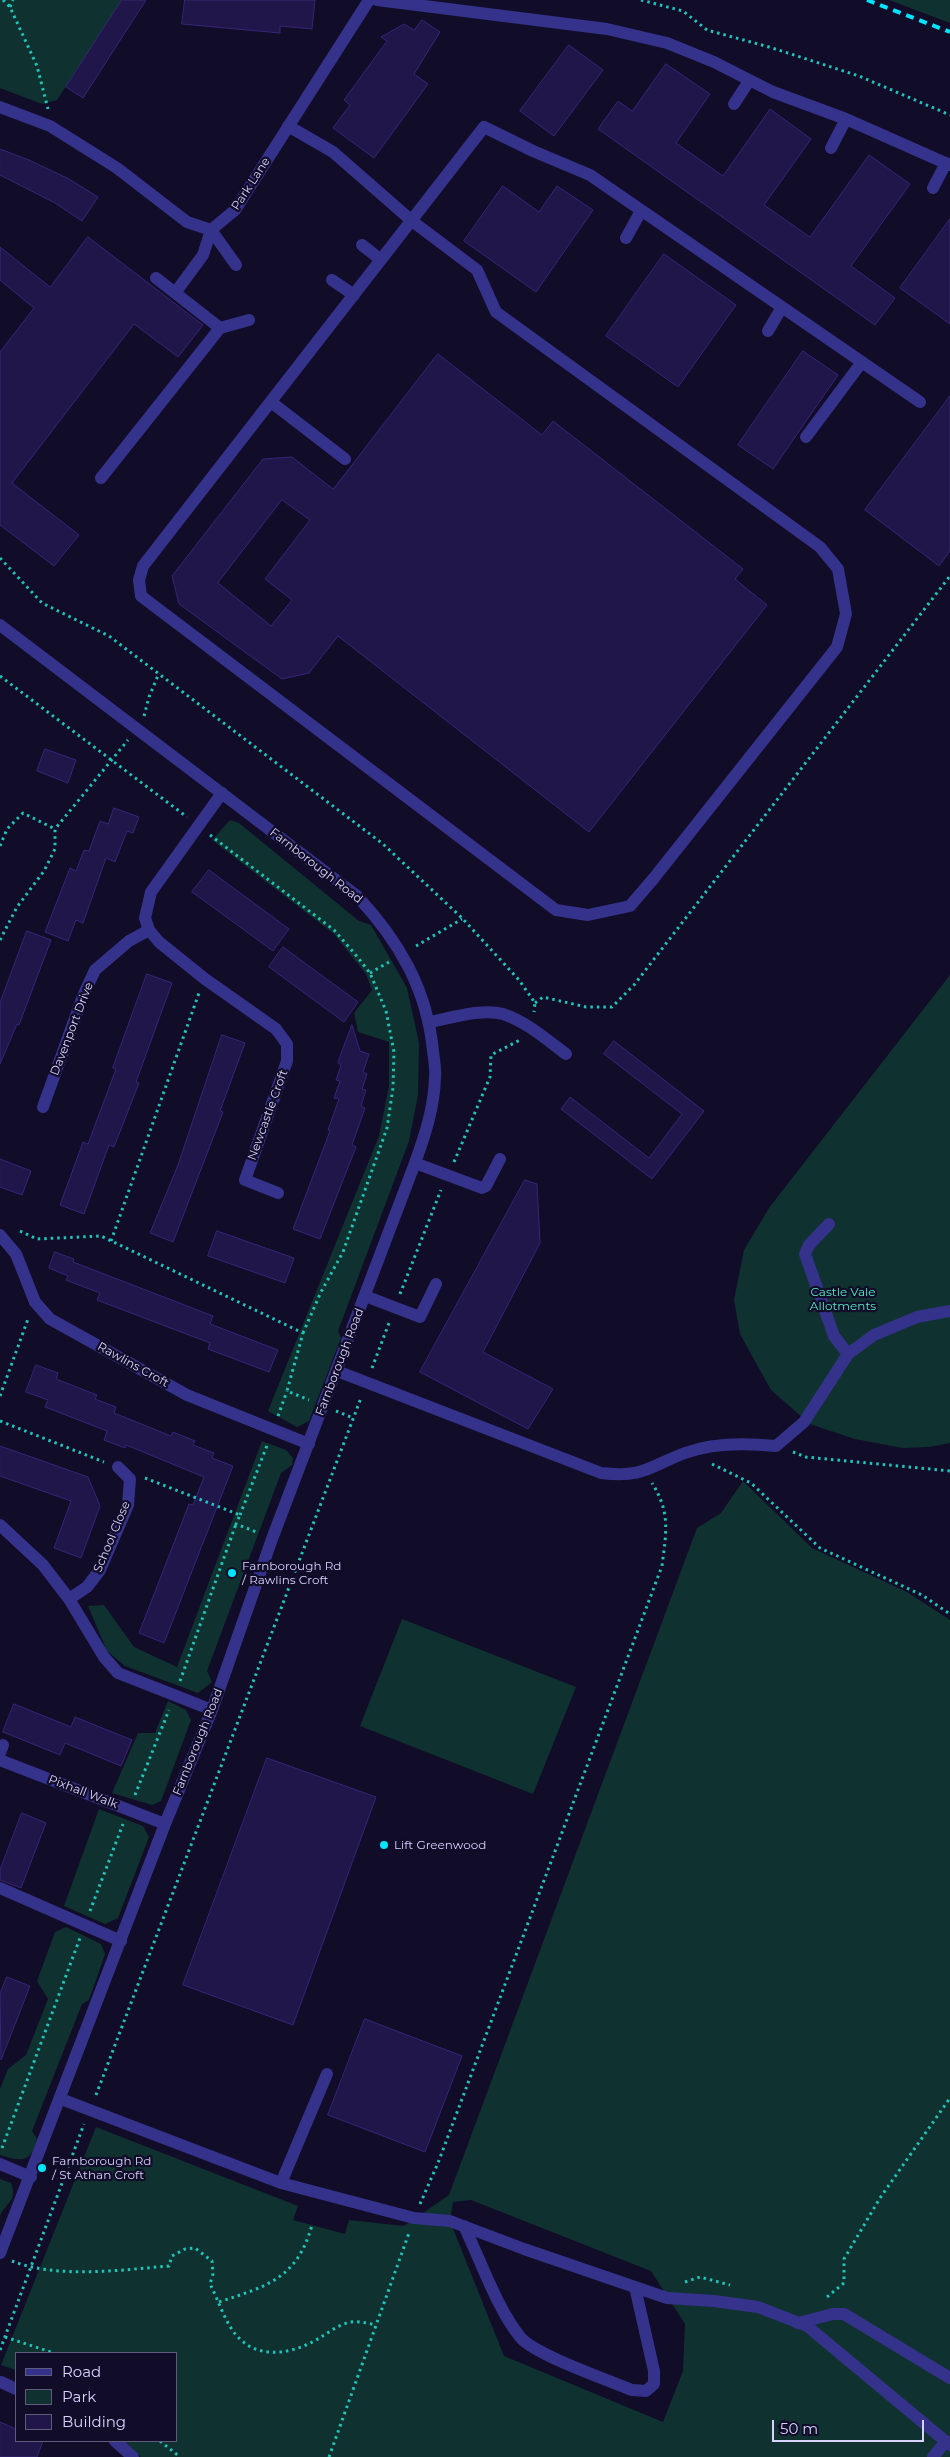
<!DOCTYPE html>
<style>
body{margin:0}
#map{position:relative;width:950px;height:2457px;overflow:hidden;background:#110c27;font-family:Montserrat,sans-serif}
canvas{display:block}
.legend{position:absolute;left:15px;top:2352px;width:162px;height:90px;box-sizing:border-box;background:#110c27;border:1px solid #605b7d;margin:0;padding:6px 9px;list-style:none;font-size:15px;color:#d7d2ff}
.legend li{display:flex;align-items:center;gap:10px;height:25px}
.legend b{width:25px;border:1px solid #605b7d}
.scale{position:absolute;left:772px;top:2420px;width:152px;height:22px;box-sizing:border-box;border:2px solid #d7d2ff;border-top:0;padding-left:6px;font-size:15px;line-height:18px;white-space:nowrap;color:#d7d2ff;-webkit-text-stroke:4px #110c27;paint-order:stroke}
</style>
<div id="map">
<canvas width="950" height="2457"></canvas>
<ul class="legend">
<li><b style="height:6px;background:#35328b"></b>Road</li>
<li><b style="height:14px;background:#0f3230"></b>Park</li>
<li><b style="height:14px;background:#21164a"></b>Building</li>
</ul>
<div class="scale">50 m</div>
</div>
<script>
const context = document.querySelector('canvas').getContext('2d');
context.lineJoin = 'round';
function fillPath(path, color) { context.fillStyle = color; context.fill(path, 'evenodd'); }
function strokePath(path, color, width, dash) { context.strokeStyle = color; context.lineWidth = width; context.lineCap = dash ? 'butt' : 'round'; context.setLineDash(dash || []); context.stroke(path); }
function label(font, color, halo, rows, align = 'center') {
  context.font = font + ' Montserrat,sans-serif'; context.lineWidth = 4.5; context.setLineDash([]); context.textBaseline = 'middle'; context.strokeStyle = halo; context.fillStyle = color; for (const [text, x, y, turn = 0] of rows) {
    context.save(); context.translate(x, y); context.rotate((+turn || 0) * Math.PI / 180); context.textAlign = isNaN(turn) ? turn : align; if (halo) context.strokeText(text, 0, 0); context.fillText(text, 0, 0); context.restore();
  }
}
fillPath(new Path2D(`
 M0,0h122l-65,100 -15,4 -42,-16z
 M889,0h61v23z
 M230,820l9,3 120,98 12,4 36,63 12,55 -1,52 -9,46 -71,190 3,7 -32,83 -12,6 -29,-16 111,-275 10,-50v-44l-31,-10 -4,-19 18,-23 -6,-16 -32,-40 -122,-94z
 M950,975v468l-21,4 -26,1 -48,-9 -45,-15 -39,-34 -31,-56 -6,-34 10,-50 25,-42z
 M262,1441l24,9 7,8 -1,7 -11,8 -74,198 5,11 -14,11 -73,-27 -18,-15 -19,-45 16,-1 30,42 43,20z
 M743,1481l69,67 95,44 43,28v837h-809l-18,-16h53v-88h-160v17l-15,-5 95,-238 202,79 -5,14 52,14 4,-14 55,6 45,-31 248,-667 24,-15zM471,2200l180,71 34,53 -2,47 -20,51 -159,-66 -54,-135 3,-19z
 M402,1619l174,68 -43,107 -173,-68z
 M168,1701l18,9 5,10 -30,81 -9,4 -40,-12 26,-60h17z
 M99,1809l44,17 6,11 -31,81 -13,6 -41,-18z
 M66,1927l35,17 4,10 -16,46 -7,4 -50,127 5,8c-6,24 -15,23 -37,16v-66l8,-20 18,-14 22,-56 -11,-18 18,-49z
 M0,2179l11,4c7,18 -5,19 -11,33z`), '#0f3230');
const building = new Path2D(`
 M122,0h24l-63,98 -17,-11z
 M185,0h130l-3,29 -32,-3v7l-98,-9z
 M422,20l18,12 -26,42 14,10 -54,74 -41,-30 17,-23 -6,-5 43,-59 -6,-4 23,-13 10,6z
 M569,45l34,25 -49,66 -34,-25z
 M666,64l44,30 -34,49 47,33 47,-67 41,30 -47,66 46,32 59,-82 41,29 -59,82 44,32 -20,27 -277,-196 20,-28 14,10z
 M0,149l29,11 40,19 29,18 -16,24 -27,-18 -55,-28z
 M503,186l36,26 18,-26 36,24 -57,82 -72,-51z
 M950,219v105l-50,-36z
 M88,237l115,88 -25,32 -44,-33 -122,159 67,52 -25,31 -54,-41v-173l34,-44 -34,-28v-33l50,40z
 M664,254l72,51 -58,82 -72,-51z
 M803,351l35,24 -65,94 -35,-24z
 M438,354l104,81 11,-14 190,148 -8,10 32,26 -178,227 -251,-196 -29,37 -27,6 -103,-75 -7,-28 91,-117 29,-2 41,32zM282,500l28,20 -45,59 27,21 -21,26 -53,-43z
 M950,396v155l-11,15 -74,-56z
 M45,749l31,11 -8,23 -31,-12z
 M114,808l25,9 -6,16 -6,-2 -12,31 -9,-4 -23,65 -7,-3 -8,21 -23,-9 25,-64 6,3 8,-21 5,1 11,-30 8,3z
 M209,870l80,59 -16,22 -81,-59z
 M27,931l24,9 -32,85 -2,-1 -17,40v-61z
 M283,947l75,55 -14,20 -75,-55z
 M147,974l25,9 -36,99 3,1 -25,64 -5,-2 -25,69 -24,-9 23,-63 5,2 28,-75 -3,-1z
 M352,1025l8,26 9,3 -6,18 4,2 -5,15 4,1 -5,16 4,2 -13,37 4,2 -36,92 -27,-10 37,-98 -2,-1 11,-31 -5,-1 6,-17 -4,-1 5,-15 -3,-2z
 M222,1035l23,8 -25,68 3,1 -50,130 -23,-9 28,-68z
 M614,1041l90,70 -52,68 -91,-70 9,-12 79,61 33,-44 -78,-60z
 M0,1159l31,12 -9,24 -22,-8z
 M525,1180l12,4 3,59 -57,109 70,37 -25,40 -108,-57z
 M217,1231l77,27 -9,25 -77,-27z
 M55,1252l19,7 -1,3 140,54 -3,8 68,26 -9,22 -61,-23 2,-6 -113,-43 3,-7 -34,-13 2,-4 -19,-8z
 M36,1365l22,8 -2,6 41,16 -2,4 21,8 -2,6 57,23 2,-4 22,9 -2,4 21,8 -2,5 21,8 -69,177 -25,-10 50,-129 4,1 11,-28 -78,-32 -1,3 -21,-8 3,-9 -62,-24 3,-7 -22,-8z
 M0,1446l88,31 12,29 -19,52 -27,-10 17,-47 -71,-25z
 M14,1704l57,23 4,-10 57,23 -11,26 -56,-23 -5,12 -57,-23z
 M267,1758l109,39 -83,228 -110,-40z
 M22,1813l24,10 -25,65 -21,-8v-10z
 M7,1977l23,9 -29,74 -1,-66z
 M365,2019l97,37 -37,96 -97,-37z
 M0,2422l16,7v12h27l-6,16h-37z`);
fillPath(building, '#21164a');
strokePath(building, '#362679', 1);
strokePath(new Path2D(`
 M3,0l7,7 27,59 11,43
 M641,0l42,11 24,19 62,17 90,29 91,39
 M10,7l3,-7
 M0,558l42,45 67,33 274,208 79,74 57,62 16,23 -1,9
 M0,676l187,141
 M144,716l5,-19 10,-24
 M210,835l124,95 21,24 15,19 16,38 8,41 -1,36 -6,40 -44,124 -22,40 -18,41
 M0,846l7,-17 16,-16 32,16
 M0,940l17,-33 27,-36 11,-22v-20l73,-89
 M416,946l46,-27
 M370,973l19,-11
 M535,1003l8,-6 43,10h26l22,-22 316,-409
 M454,1162l36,-85 1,-22 29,-15
 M20,1231l17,8 64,-3 202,97 -16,58 22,9
 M111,1241l88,-248
 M400,1294l41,-104
 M372,1368l17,-45
 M0,1396l28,-77
 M336,1411l17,7
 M278,1416l9,-25
 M0,1421l104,41
 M793,1452l13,5 144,14
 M712,1464l39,19 69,65 102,47 28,19
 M145,1478l95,37 -4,9 23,9
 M240,1515l28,-72
 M180,1681l56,-157
 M135,1795l34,-85
 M90,1911l33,-87
 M96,2095l265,-697
 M2,2148l78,-210
 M420,2204l18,-41 224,-597c4,-33 9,-53 -10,-83
 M12,2261c46,18 108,9 157,5l3,-10 13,-7 10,-1 17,13 1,13 -3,10c9,17 16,43 31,56 18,17 44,14 65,5 15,-6 28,-19 44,-23 9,-1 17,1 26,3
 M685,2282l15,-5 30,8
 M827,2297l17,-14v-24l36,-61 70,-100
 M219,2302c48,-16 78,-23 93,-77
 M5,2337l49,16
 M0,2350l84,-226
 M160,2441l20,16
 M329,2457l80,-224`), '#21c4ba', 3, [2.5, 4]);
strokePath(new Path2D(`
 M377,0l230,29 60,14 47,19 59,30 73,27 104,46
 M734,104l15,-23
 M0,107l50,19 67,42 70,54 24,8 24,-20 134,-210
 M288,126l45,26 79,69 65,49 19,42 324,235 18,22 8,45 -9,33 -183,231 -24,28 -42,9 -32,-5 -415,-314 -2,-16 4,-14 341,-439 49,24 57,24 330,227
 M831,148l15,-29
 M933,188l13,-25
 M211,230l25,35
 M626,238l15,-27
 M362,245l19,15
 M332,280l22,15
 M175,293l28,-38 8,-25
 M220,328l29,-8
 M768,331l14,-24
 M271,402l74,57
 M806,437l56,-75
 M101,478l119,-150 -64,-50
 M0,625l357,271c42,45 70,93 76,155 1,9 3,18 2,27 -1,30 -10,57 -20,85l-143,376 -60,171 -47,114 -165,429
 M149,930l10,12 46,37 71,50 11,15v17l-42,119 33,13
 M430,1022c21,-4 53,-14 73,-8 24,8 43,25 63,40
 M43,1107l40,-111 12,-26 34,-29 20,-11 -4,-12 6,-26 71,-99
 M415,1163l67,25 4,-2 14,-27
 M829,1224l-20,21 -4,9 29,82 14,18
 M0,1235l16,19 19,48 15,17 137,76 122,49
 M365,1296l55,21 16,-33
 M337,1371l264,102c43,5 47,-6 84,-20 29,-11 62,-10 91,-7l28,-24 44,-68 26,-19 43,-18 33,-6
 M0,1525l43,40 26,34 35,58 14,16 94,37
 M69,1599l18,-12 13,-17 28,-65 2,-26 -12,-12
 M0,1753l3,-8
 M0,1760l165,64
 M0,1888l121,53
 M61,2099l220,84 133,35 36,3 74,28 143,49 47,3 44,6 49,19 143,119
 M0,2164l31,13
 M281,2183l46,-109
 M464,2226c16,33 34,85 57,112 15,17 87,42 111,52l14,1 8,-7v-13l-19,-84
 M798,2323l35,-9h11l106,64
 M1,2382l15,7
 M115,2441l18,16
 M933,2457l13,-16`), '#35328b', 12);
strokePath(new Path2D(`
 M867,0l83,32`), '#00e4fd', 4, [8, 6]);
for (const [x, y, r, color] of [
 [232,1573,5,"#00e4fd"],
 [384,1845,5,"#00e4fd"],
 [42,2168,5,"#00e4fd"]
]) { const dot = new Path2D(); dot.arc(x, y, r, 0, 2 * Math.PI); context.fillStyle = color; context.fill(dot); strokePath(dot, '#110c27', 2); }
label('12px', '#d7d2ff', '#110c27', [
 ["Park Lane",251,184,-57],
 ["Farnborough Road",316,866,38],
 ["Davenport Drive",72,1029,-69],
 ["Newcastle Croft",268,1115,-70],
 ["Farnborough Road",340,1362,-69],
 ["Rawlins Croft",133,1365,29],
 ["School Close",112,1537,-67],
 ["Farnborough Road",198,1742,-68],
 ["Pixhall Walk",83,1792,21]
]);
label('12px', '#51edc5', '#110c27', [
 ["Castle Vale",843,1292],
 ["Allotments",843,1306]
]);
label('12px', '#d7d2ff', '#110c27', [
 ["Farnborough Rd",242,1566],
 ["/ Rawlins Croft",242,1580],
 ["Lift Greenwood",394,1845],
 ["Farnborough Rd",52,2161],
 ["/ St Athan Croft",52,2175]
], 'left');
</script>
